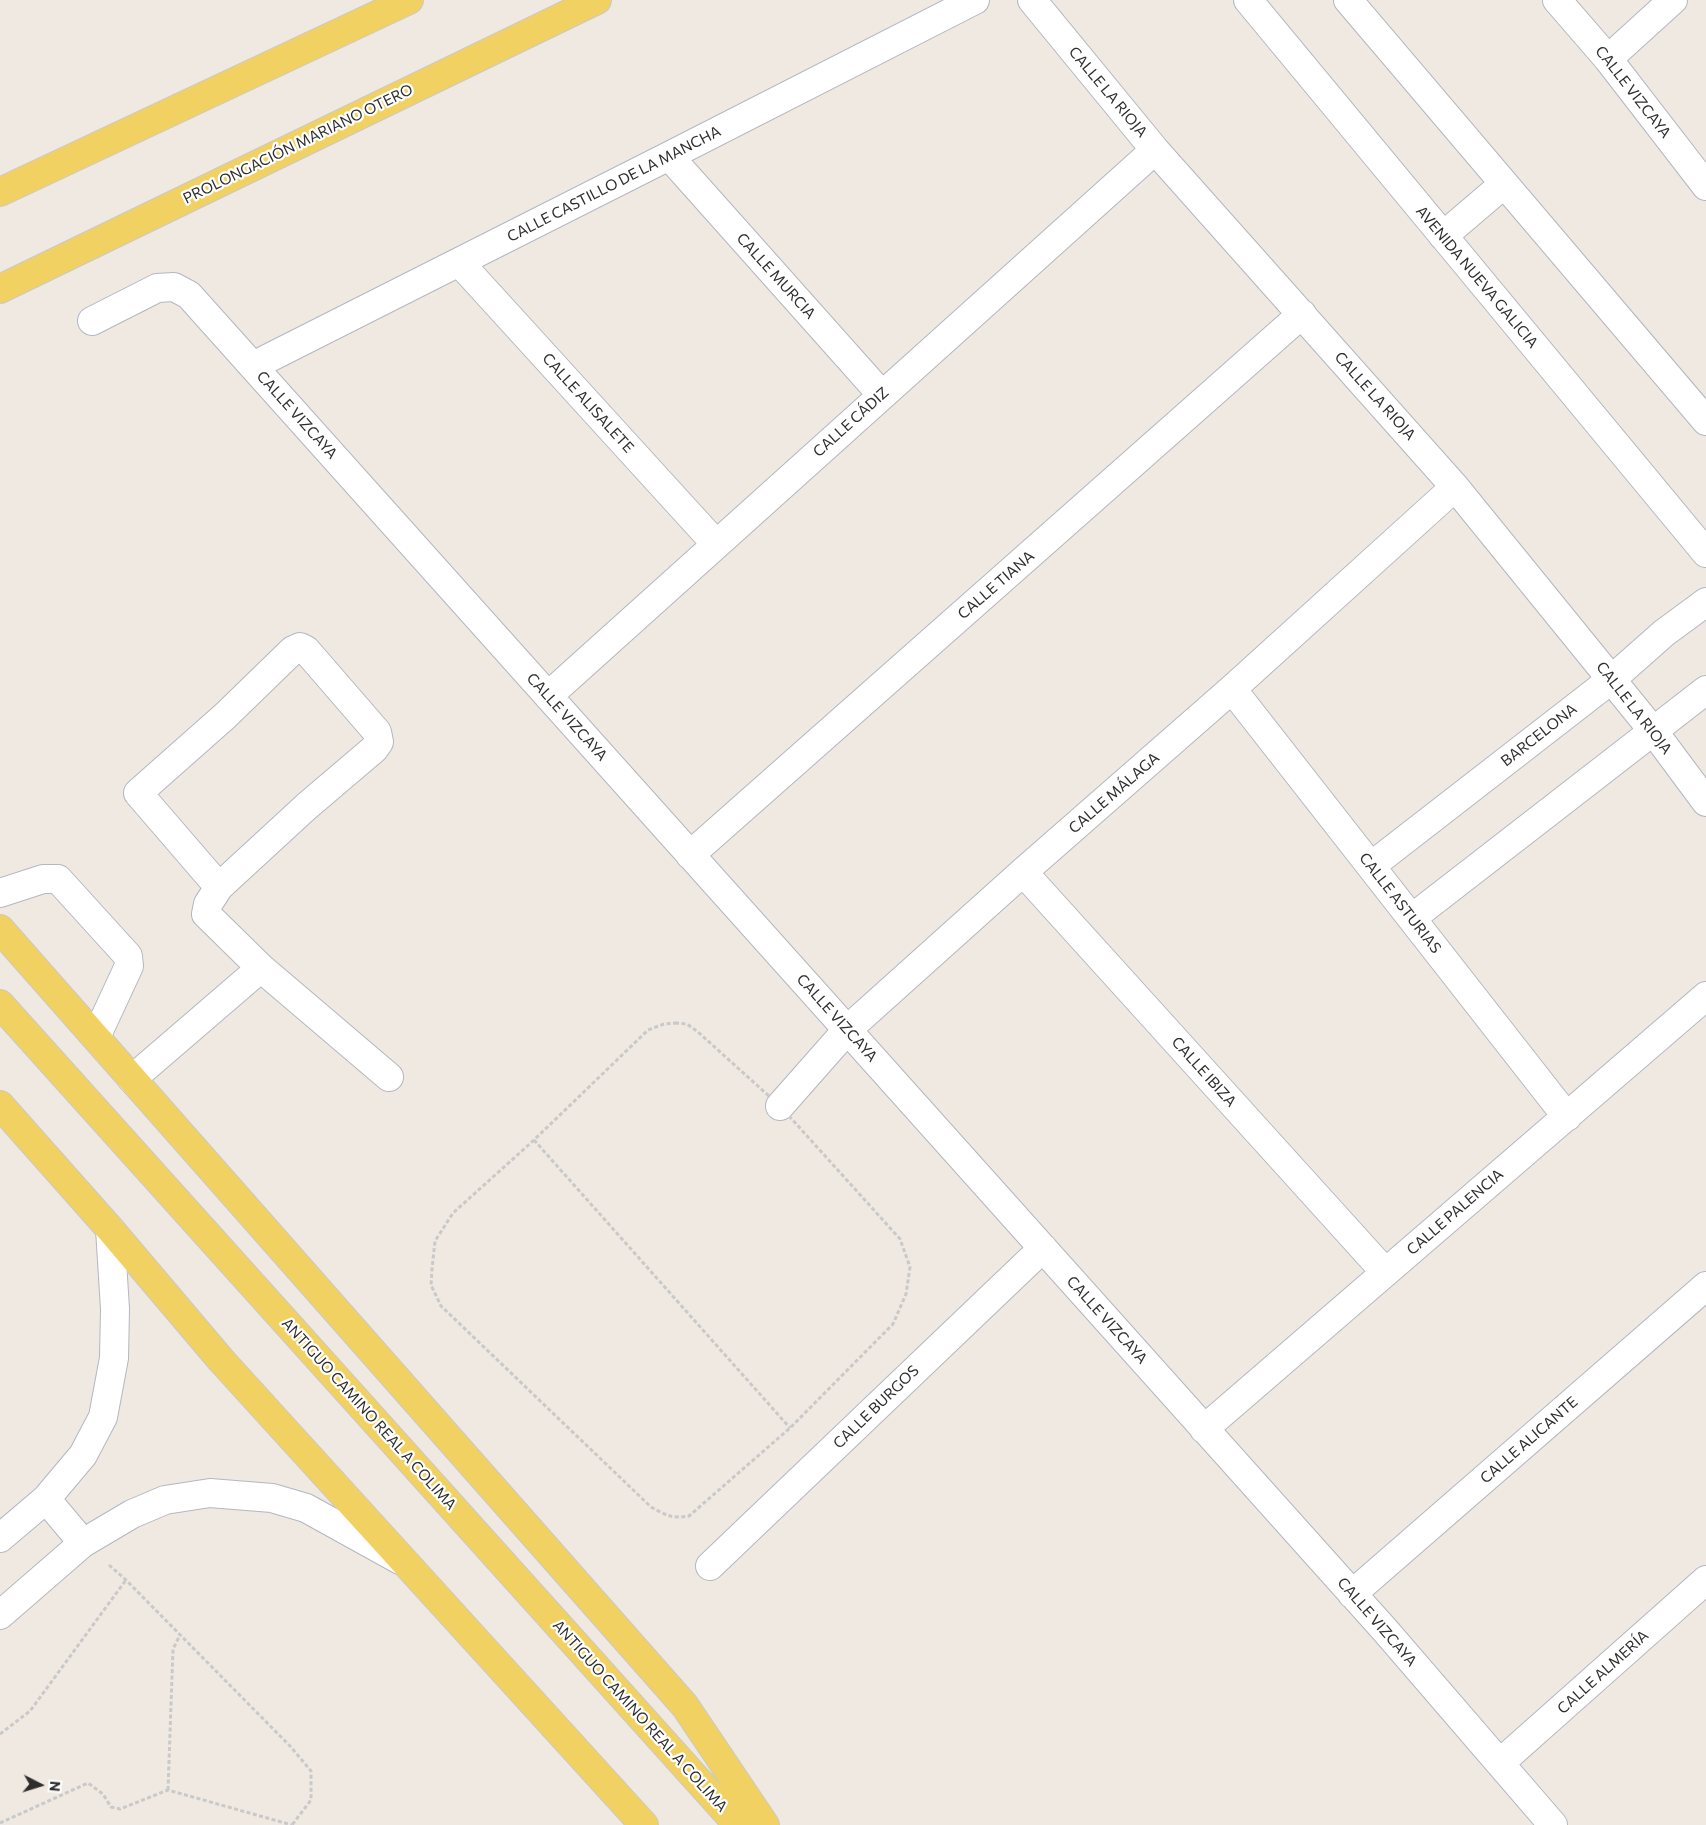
<!DOCTYPE html>
<meta charset="utf-8">
<style>
body{margin:0}
#map{position:relative;width:1706px;height:1825px;overflow:hidden;background:#efe9e1;font-family:Commissioner,sans-serif}
canvas{display:block}
.north{position:absolute;left:15px;top:1760px;width:50px;height:50px;-webkit-text-stroke:4px #fff;paint-order:stroke;rotate:95deg;font-size:14px;font-weight:700;line-height:20px;text-align:center;color:#2e2e2e}
.north::after{content:'';display:block;margin:auto;width:18px;height:22px;background:#2e2e2e;clip-path:polygon(50% 0,100% 100%,50% 72%,0 100%)}
</style>
<div id="map">
<canvas width="1706" height="1825"></canvas>
<div class="north">N</div>
</div>
<script>
const context = document.querySelector('canvas').getContext('2d');
context.lineJoin = 'round';
function strokePath(path, color, width, dash) { context.strokeStyle = color; context.lineWidth = width; context.lineCap = dash ? 'butt' : 'round'; context.setLineDash(dash || []); context.stroke(path); }
function label(font, color, halo, rows, align = 'center') {
  context.font = font + ' Commissioner,sans-serif'; context.lineWidth = 4.5; context.setLineDash([]); context.textBaseline = 'middle'; context.strokeStyle = halo; context.fillStyle = color; for (const [text, x, y, turn = 0] of rows) {
    context.save(); context.translate(x, y); context.rotate((+turn || 0) * Math.PI / 180); context.textAlign = isNaN(turn) ? turn : align; if (halo) context.strokeText(text, 0, 0); context.fillText(text, 0, 0); context.restore();
  }
}
const minor = new Path2D(`
 M1032,0l123,150 300,337 199,245 52,70
 M1248,0l458,553
 M1348,0l358,421
 M1557,0l51,59 98,127
 M1608,59l65,-59
 M669,156l213,239
 M1443,236l61,-52
 M459,262l257,282
 M92,321l65,-33 17,-1 15,8 1195,1334 169,196
 M253,366l416,-210 306,-156
 M1232,689l335,428
 M548,696l607,-546
 M690,855l612,-541
 M1371,866l241,-187 52,-46 42,-31
 M1023,872l362,400
 M219,887l-81,-94 87,-77 68,-66 7,-3 6,3 71,82 2,10 -5,7 -67,57 -88,81 -11,17 -2,10 55,54
 M0,893l43,-14h15l70,77 1,10 -33,71
 M1412,918l294,-228
 M132,1079l129,-111 128,109
 M780,1106l67,-76 176,-158 209,-183 223,-202
 M1204,1429l502,-433
 M46,1499l37,44
 M0,1538l46,-39 37,-44 20,-38 11,-59 1,-49 -5,-80
 M710,1566l333,-318
 M1352,1594l354,-308
 M0,1615l83,-72 49,-29 33,-14 45,-7 62,5 34,10 94,52
 M1500,1763l206,-183`);
const major = new Path2D(`
 M0,192l409,-192
 M0,289l597,-289
 M0,929l685,777 80,119
 M0,1004l738,821
 M0,1105l110,124 111,131 423,465`);
strokePath(minor, '#b4b7c1', 30);
strokePath(major, '#c9c9c9', 30);
strokePath(new Path2D(`
 M675,1023l12,1 11,8 82,74 120,133 10,28 -4,27 -13,30 -103,104 -101,88c-18,3 -23,-1 -38,-9l-210,-201 -10,-21 1,-16 3,-28 18,-28 81,-73 114,-110 16,-6z
 M534,1140l256,288
 M109,1565l17,15 164,166 21,25v29l-19,25
 M0,1734l30,-23 96,-131
 M168,1790l5,-141 7,-14
 M0,1823l88,-40 15,11 8,13 9,2 48,-19 124,35`), '#c9c9c9', 3, [4, 2.5]);
strokePath(minor, '#fff', 28);
strokePath(major, '#f2d163', 28);
label('15px', '#2e2e2e', '#fff', [
 ["CALLE LA RIOJA",1108,92,50],
 ["CALLE VIZCAYA",1633,92,52],
 ["PROLONGACIÓN MARIANO OTERO",298,144,-26],
 ["CALLE CASTILLO DE LA MANCHA",614,184,-27],
 ["CALLE MURCIA",776,276,48],
 ["AVENIDA NUEVA GALICIA",1477,277,50],
 ["CALLE LA RIOJA",1375,396,48],
 ["CALLE ALISALETE",588,403,48],
 ["CALLE VIZCAYA",297,415,48],
 ["CALLE CÁDIZ",851,422,-42],
 ["CALLE TIANA",996,585,-41],
 ["CALLE LA RIOJA",1634,708,52],
 ["CALLE VIZCAYA",567,717,48],
 ["BARCELONA",1539,735,-38],
 ["CALLE MÁLAGA",1114,793,-41],
 ["CALLE ASTURIAS",1400,903,52],
 ["CALLE VIZCAYA",837,1018,48],
 ["CALLE IBIZA",1204,1072,48],
 ["CALLE PALENCIA",1455,1212,-41],
 ["CALLE VIZCAYA",1107,1320,48],
 ["CALLE BURGOS",876,1407,-44],
 ["ANTIGUO CAMINO REAL A COLIMA",369,1414,48],
 ["CALLE ALICANTE",1529,1440,-41],
 ["CALLE VIZCAYA",1377,1622,49],
 ["CALLE ALMERÍA",1603,1672,-42],
 ["ANTIGUO CAMINO REAL A COLIMA",640,1716,48]
]);
</script>
